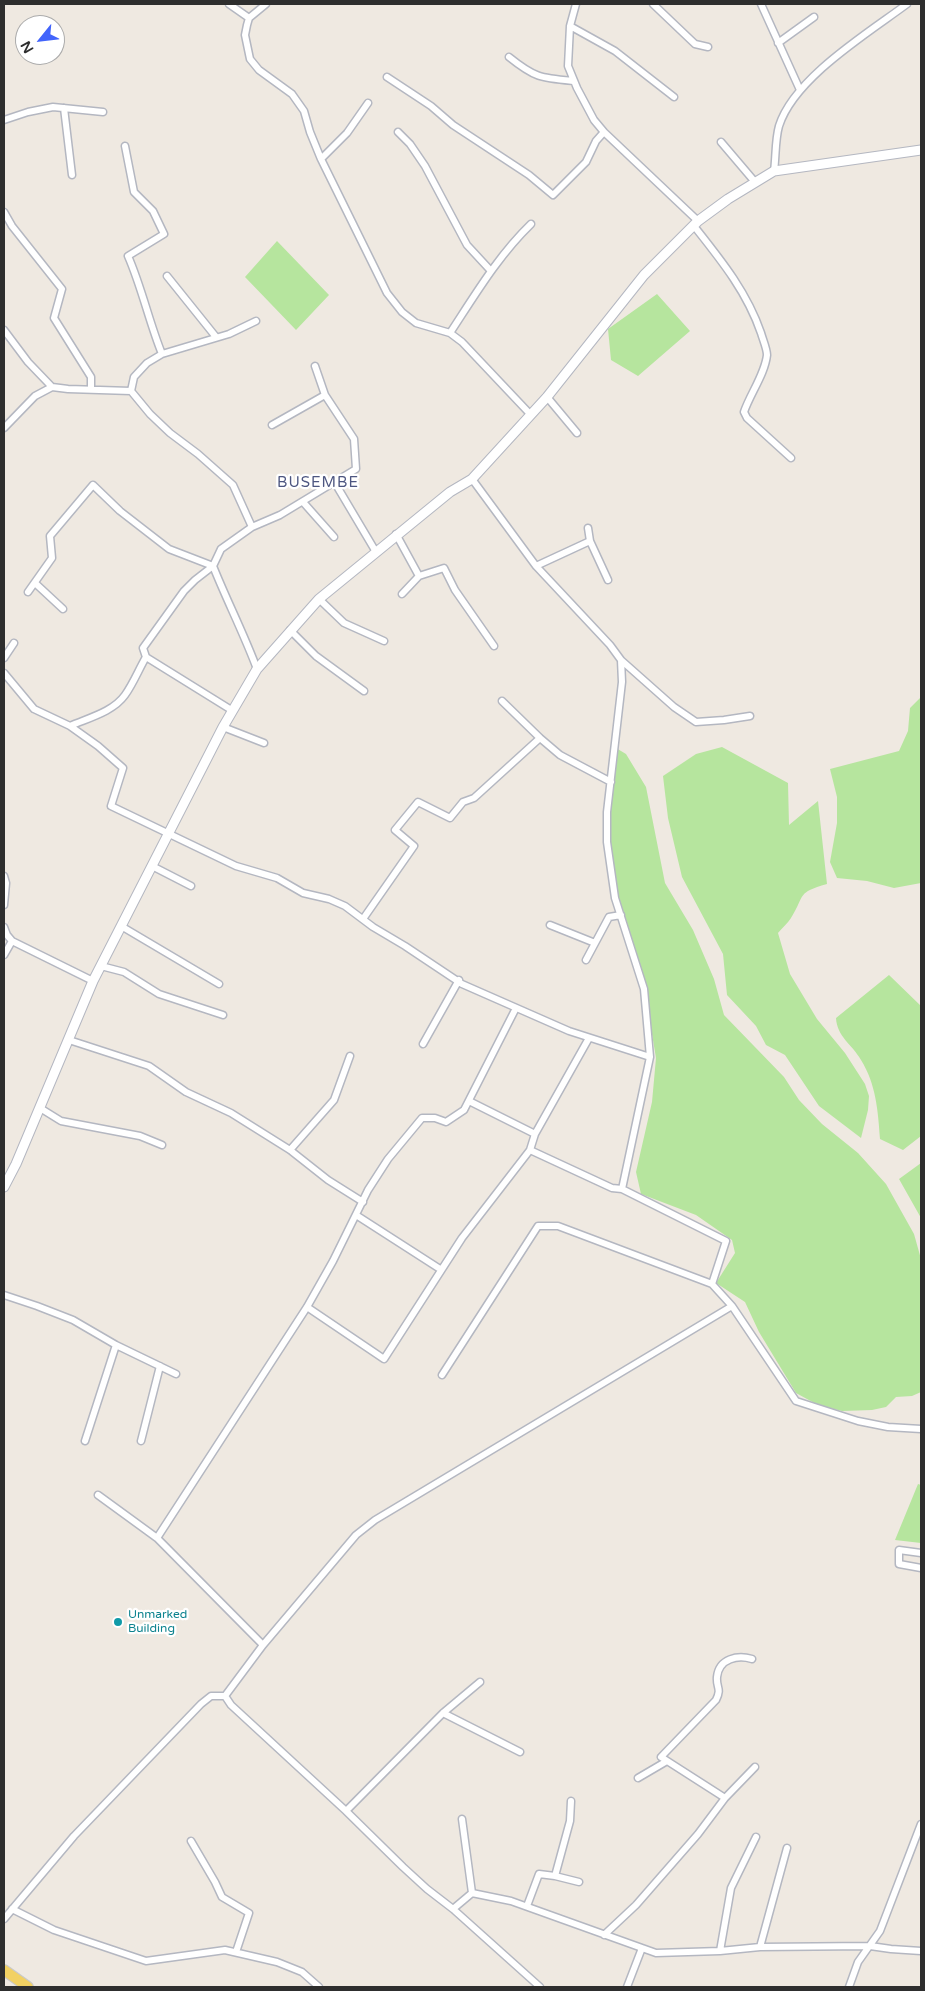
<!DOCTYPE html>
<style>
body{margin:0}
#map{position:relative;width:925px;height:1991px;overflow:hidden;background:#efe9e1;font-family:"Varela Round",sans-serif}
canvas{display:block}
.frame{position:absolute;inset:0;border:5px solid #2e2e2e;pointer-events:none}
.north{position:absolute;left:15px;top:15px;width:50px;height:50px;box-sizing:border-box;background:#fff;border:1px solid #ababab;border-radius:50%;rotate:241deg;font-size:14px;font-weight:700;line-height:20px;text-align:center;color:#2e2e2e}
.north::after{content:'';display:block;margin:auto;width:18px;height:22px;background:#4264fb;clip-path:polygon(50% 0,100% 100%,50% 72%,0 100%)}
</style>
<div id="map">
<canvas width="925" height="1991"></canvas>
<div class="frame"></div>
<div class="north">N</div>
</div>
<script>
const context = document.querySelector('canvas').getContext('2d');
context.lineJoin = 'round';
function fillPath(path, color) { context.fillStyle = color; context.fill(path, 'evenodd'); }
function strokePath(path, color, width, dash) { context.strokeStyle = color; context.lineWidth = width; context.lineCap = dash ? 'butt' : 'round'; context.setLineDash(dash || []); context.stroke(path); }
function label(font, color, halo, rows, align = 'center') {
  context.font = font + ' "Varela Round",sans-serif'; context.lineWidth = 4.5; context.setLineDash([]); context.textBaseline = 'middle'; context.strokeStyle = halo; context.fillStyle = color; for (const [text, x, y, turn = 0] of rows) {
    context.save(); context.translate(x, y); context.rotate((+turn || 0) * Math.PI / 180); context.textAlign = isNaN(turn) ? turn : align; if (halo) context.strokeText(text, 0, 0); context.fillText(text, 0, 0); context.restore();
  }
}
fillPath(new Path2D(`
 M277,241l52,54 -33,35 -51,-53z
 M657,294l33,37 -52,45 -27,-16 -3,-31z
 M921,697v186l-27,5 -27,-7 -30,-3 -7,-16 7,-39v-26l-7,-28 69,-18 9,-20 2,-23z
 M611,745l15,9 20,33 19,96 28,47 21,49 10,36 60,62 15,23 23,24 36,29 28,31 28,50 7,25v133l-9,4 -16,1 -10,10 -14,3 -30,1 -24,-6 -22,-12 -37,-61 -14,-30 -29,-19 19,-30 -3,-13 -36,-25 -55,-21 -5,-22 16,-70 4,-44 -12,-72 -32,-107 -6,-42z
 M722,747l66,36 1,42 29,-24 9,83c-31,9 -21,10 -36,34 -3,5 -9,10 -13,15l12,41 27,45 28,34 20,31 4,12 -1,14 -7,28 -42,-32 -34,-51 -19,-10 -10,-19 -29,-31 -4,-41 -41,-77 -14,-59 -5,-42 33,-22z
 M889,975l32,31v130l-18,14 -23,-11c-2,-28 -4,-55 -19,-79 -9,-16 -24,-23 -25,-42z
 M921,1163v55l-22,-39z
 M918,1484l3,1v58l-26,-3z`), '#b6e59e');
const street = new Path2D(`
 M229,4l20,14
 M266,4l-17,14 -2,7 -2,10 5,24 9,11 33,24 12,17 6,21 11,27 66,134 15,19 14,11 34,10 12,9 69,73
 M576,4l-6,22 -2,40 9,22 17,32 10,12 94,89
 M653,4l42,40 13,3
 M761,4l39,86
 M570,26l45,25 59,46
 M778,43l36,-26
 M509,57c26,21 32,21 65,24
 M387,77l44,29 22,19 76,50 24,20 33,-33 10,-21 8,-9
 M64,108l8,67
 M4,120l24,-8 25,-5 50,5
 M398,132l12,12 15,22 42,79 24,26
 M721,142l34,40
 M125,146l9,46 19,19 11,23 -36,22c14,32 21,66 34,98
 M321,159l26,-26 21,-30
 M774,171c2,-14 1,-31 5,-45 15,-48 89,-93 128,-122
 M4,212l8,14 50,63 -8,29 37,59v12
 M694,226c27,34 53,66 67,107 2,7 6,16 6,22 -2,19 -17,39 -23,57l3,6 44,40
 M167,276l49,61
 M4,330l24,32 24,25 16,2 63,2
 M450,333c25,-38 48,-77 81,-109
 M547,397l30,36
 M272,425l53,-30
 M4,428l31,-32 17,-9
 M472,479l64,87 74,79 11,15 1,22 -15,130v30l8,56 29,91 6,68 -28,132
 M335,483l41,69
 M303,502l31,35
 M252,527l-19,-42 -35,-31 -28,-21 -20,-19 -19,-23 3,-14 13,-14 15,-9 67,-20 27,-13
 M588,528l2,13 18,39
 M396,534l23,42
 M536,566l54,-25
 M35,583l28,26
 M28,592l24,-34 -2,-22 43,-51 27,26 49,38 44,17c14,35 31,68 44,103
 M402,594l17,-18 25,-8 11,22 39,56
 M319,599l25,24 40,18
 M290,630l26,26 48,35
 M4,658l10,-15
 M621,660l53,47 22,15 28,-2 26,-4
 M4,673l30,36 36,17 28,20 25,22 -12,38 125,60 41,12 26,15 26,6 16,7 28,21 32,19 57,38 107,47 81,26
 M502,701l38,37 20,17 51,27
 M233,711l-87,-54 -3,-9 41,-57 11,-11 18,-14 8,-17 31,-22 28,-12 76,-46 -2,-30 -29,-44 -10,-29
 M70,726c18,-8 43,-14 55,-31 8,-11 14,-26 21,-38
 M223,727l41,16
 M152,866l39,20
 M4,876l2,7 -2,22
 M363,919l51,-73 -19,-16 23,-28 32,16 13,-16 11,-4 66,-60
 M550,925l45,18
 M121,926l98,58
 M4,927l3,8 5,6 81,40
 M4,955l8,-14
 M586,960l23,-43 12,-2
 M101,966l23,6 35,22 64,21
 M69,1040l80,26 37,26 45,21 59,37 38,30 35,22
 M423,1044l36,-64
 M469,1101l66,33
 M40,1108l21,13 79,15 22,9
 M290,1150l44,-50 16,-44
 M530,1150l82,38 10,1 104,52 -14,43 20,22 64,95 62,20 30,6 33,2
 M356,1215l84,54
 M4,1295l33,11 36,14 43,25 60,29
 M307,1307l77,52 78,-121 68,-88 5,-16 54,-96
 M442,1375l96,-149h20l154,58
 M85,1441l31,-96
 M141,1441l19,-75
 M98,1495l59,43 106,107
 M157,1538l150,-231 26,-46 35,-71 20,-31 34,-41h13l11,4 18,-12 52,-102
 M921,1553l-22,-3v14l22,4
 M225,1696l38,-51 93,-110 19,-15 357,-214
 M443,1713l77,39
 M638,1778l29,-17
 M725,1798l-64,-41 55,-57c6,-12 0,-12 1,-23 2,-19 21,-22 35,-18
 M346,1811l97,-98 37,-31
 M462,1819l10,74
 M191,1841l24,41 7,15 27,16 -13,39
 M555,1876l15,-55 1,-20
 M472,1893l39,8 145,52 64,-2 40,-4 110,-1 21,3 30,2
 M527,1906l12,-32 16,2 24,6
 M12,1909l42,21 92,31 79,-11 52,12 25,10 17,15
 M453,1909l19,-16
 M4,1919l70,-83 127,-132 10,-8h14l6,9 115,106 57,56 24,22 26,20 87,78
 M604,1935l32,-30 62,-71 27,-36 30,-31
 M760,1947l27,-99
 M720,1951l11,-63 25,-51
 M627,1987l15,-39
 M849,1987l9,-25 22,-31 41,-107`);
const secondary = new Path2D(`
 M4,1187l12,-23 77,-183 130,-254 34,-58 62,-70 131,-107 22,-13 75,-82 97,-122 54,-54 30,-22 46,-28 147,-21`);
const primary = new Path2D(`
 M4,1970l24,17`);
strokePath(street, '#b4b7c1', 9);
strokePath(secondary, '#b4b7c1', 11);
strokePath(primary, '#c9c9c9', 12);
strokePath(street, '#fff', 6);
strokePath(secondary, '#fff', 9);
strokePath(primary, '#f2d163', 10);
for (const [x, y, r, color] of [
 [118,1622,5,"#0f9aa8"]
]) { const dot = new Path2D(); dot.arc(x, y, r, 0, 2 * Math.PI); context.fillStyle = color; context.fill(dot); strokePath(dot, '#fff', 2); }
label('12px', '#0d838f', '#fff', [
 ["Unmarked",128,1615],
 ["Building",128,1629]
], 'left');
context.letterSpacing = '1px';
label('15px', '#4d5680', '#fff', [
 ["BUSEMBE",318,483]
]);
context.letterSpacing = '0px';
</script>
